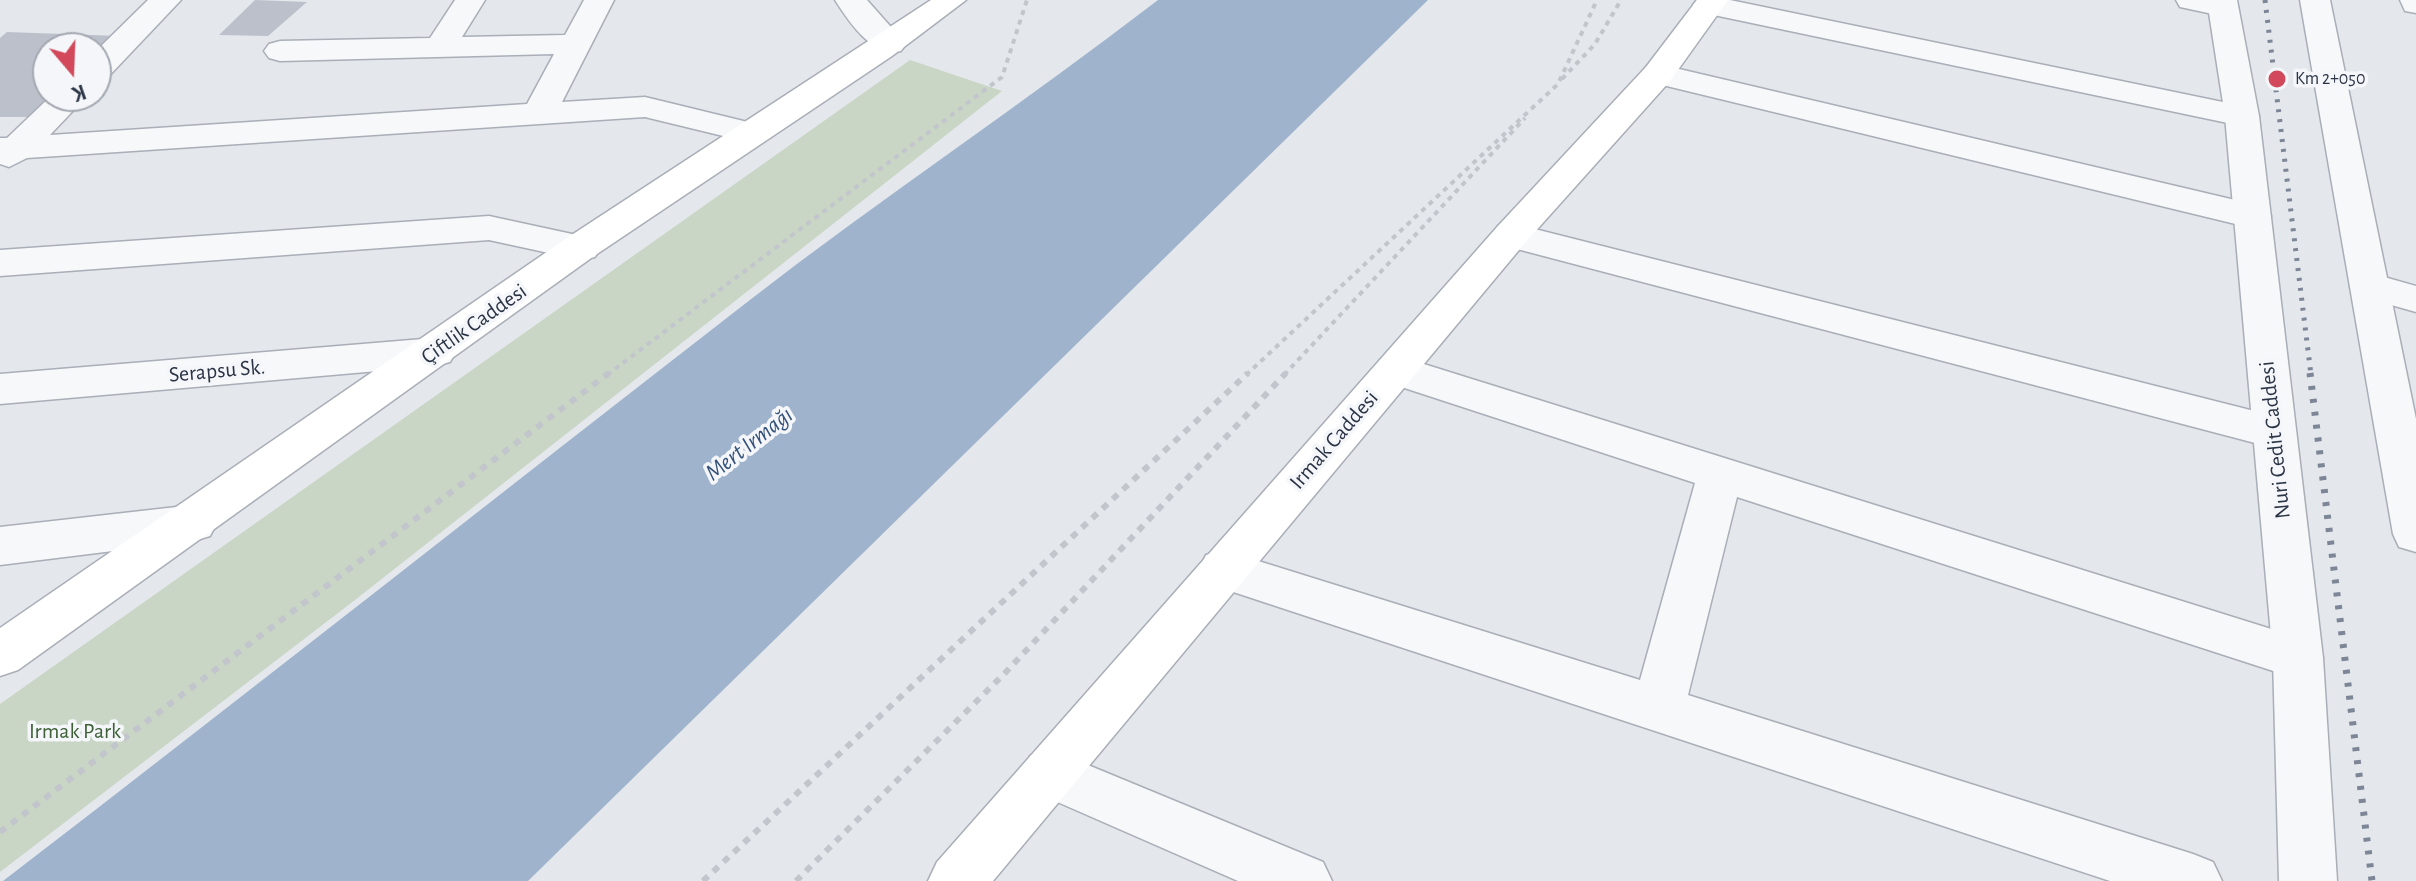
<!DOCTYPE html>
<meta charset="utf-8">
<style>
body{margin:0}
#map{position:relative;width:2416px;height:881px;overflow:hidden;background:#e4e7ec;font-family:"Alegreya Sans",sans-serif}
canvas{display:block}
.north{position:absolute;left:32px;top:32px;width:80px;height:80px;box-sizing:border-box;background:#f4f6f9;border:2px solid #a4a8b1;border-radius:50%;rotate:161deg;font-size:22px;font-weight:700;line-height:32px;text-align:center;color:#2b3445}
.north::after{content:'';display:block;margin:auto;width:28px;height:36px;background:#d1495b;clip-path:polygon(50% 0,100% 100%,50% 72%,0 100%)}
</style>
<div id="map">
<canvas width="2416" height="881"></canvas>
<div class="north">K</div>
</div>
<script>
const context = document.querySelector('canvas').getContext('2d');
context.lineJoin = 'round';
function fillPath(path, color) { context.fillStyle = color; context.fill(path, 'evenodd'); }
function strokePath(path, color, width, dash) { context.strokeStyle = color; context.lineWidth = width; context.lineCap = dash ? 'butt' : 'round'; context.setLineDash(dash || []); context.stroke(path); }
function label(font, color, halo, rows, align = 'center') {
  context.font = font + ' "Alegreya Sans",sans-serif'; context.lineWidth = 7; context.setLineDash([]); context.textBaseline = 'middle'; context.strokeStyle = halo; context.fillStyle = color; for (const [text, x, y, turn = 0] of rows) {
    context.save(); context.translate(x, y); context.rotate((+turn || 0) * Math.PI / 180); context.textAlign = isNaN(turn) ? turn : align; if (halo) context.strokeText(text, 0, 0); context.fillText(text, 0, 0); context.restore();
  }
}
fillPath(new Path2D(`
 M910,60l92,31 -647,509 -355,272v-168z`), '#c9d6c5');
fillPath(new Path2D(`
 M1158,0h270l-900,881h-525c249,-191 495,-386 743,-578 135,-105 277,-199 412,-303z`), '#9fb4cc');
fillPath(new Path2D(`
 M255,0l52,2 -39,34 -49,-1z
 M7,32l112,4 -23,23v-11h-48v48h12l-19,21h-41v-79z`), '#bbc0ca');
const minor = new Path2D(`
 M148,0h33l-73,77 -12,3v-29z
 M455,0h30l-23,37 103,-2 19,-35h30l-52,102 83,-5 119,29 5,7 -5,7 -12,3 -107,-26 -618,41 -18,9 -9,-3v-26h7l44,-42h36l-37,39 477,-31 27,-50 -274,7 -11,-3 -5,-7 5,-7 11,-3 150,-3z
 M835,0h32l39,44 -5,7c-28,7 -52,-29 -66,-51z
 M1697,0h33l512,106 12,3 5,7 -5,7 -12,3 -533,-112 -11,-2 -5,-7z
 M2176,0h56l6,7 -5,7 -11,2 -42,-9z
 M2400,0h16v13l-11,-2z
 M1658,64l594,140 13,4 6,8 -6,8 -13,4 -606,-147 -5,-7 5,-7z
 M489,216l106,23 5,9 -5,9 -14,3 -92,-20 -489,36v-26z
 M1511,223l763,193 15,5 7,11 -7,11 -15,5 -776,-204 -6,-9 6,-9z
 M2370,273l46,13v26l-60,-17 -6,-9 6,-9z
 M435,338l15,4 6,10 -6,10 -15,4 -435,38v-30z
 M1395,355l921,288 7,15 -7,15 -18,6 -561,-182 -49,198 505,159 20,8 9,19h-112l-904,-298 -7,-14 7,-14 17,-5 417,130 55,-197 -315,-103 -6,-10 6,-10z
 M194,505l16,5 7,13 -7,13 -16,5 -194,24v-38z
 M1049,749l274,113 9,19h-94l-208,-91 -8,-17 8,-17z`);
const tertiary = new Path2D(`
 M2207,0h30l22,116 64,542 14,223h-58l-6,-223 -48,-542z
 M2300,0h30l86,419v133l-17,-5 -6,-13z`);
const secondary = new Path2D(`
 M931,0h35l-74,56 -298,200 -576,414 -18,6v-48l567,-390z
 M1697,0h31l-58,81 -146,163 -531,637h-65l9,-19 561,-636 148,-159z`);
strokePath(minor, '#a9aeb7', 3);
strokePath(tertiary, '#a9aeb7', 3);
strokePath(secondary, '#a9aeb7', 3);
strokePath(new Path2D(`
 M1562,79l33,-35 26,-44
 M607,375l395,-298 25,-77
 M1246,375l312,-291 39,-84
 M1284,375l241,-257`), '#c2c5cb', 4, [5, 5]);
strokePath(new Path2D(`
 M0,832l609,-459
 M703,881l545,-508
 M796,881l209,-208 281,-300`), '#c2c5cb', 6, [7, 7]);
fillPath(minor, '#f7f8fa');
fillPath(tertiary, '#f7f8fa');
fillPath(secondary, '#fff');
strokePath(new Path2D(`
 M2265,0l46,375`), '#7d8696', 5, [3, 7]);
strokePath(new Path2D(`
 M2310,373l62,508`), '#7d8696', 7, [4, 9]);
for (const [x, y, r, color] of [
 [2277,79,10,"#d1495b"]
]) { const dot = new Path2D(); dot.arc(x, y, r, 0, 2 * Math.PI); context.fillStyle = color; context.fill(dot); strokePath(dot, '#f4f6f9', 3); }
label('18px', '#2b3445', '#f4f6f9', [
 ["Km 2+050",2295,79]
], 'left');
label('22px', '#2b3445', '#f4f6f9', [
 ["Çiftlik Caddesi",474,324,-35],
 ["Serapsu Sk.",217,371,-5],
 ["Irmak Caddesi",1334,440,-49],
 ["Nuri Cedit Caddesi",2275,440,-96]
]);
label('22px', '#3f6138', '#f4f6f9', [
 ["Irmak Park",75,731]
]);
label('italic 24px', '#34527a', '#f4f6f9', [
 ["Mert Irmağı",749,444,-38]
]);
</script>
